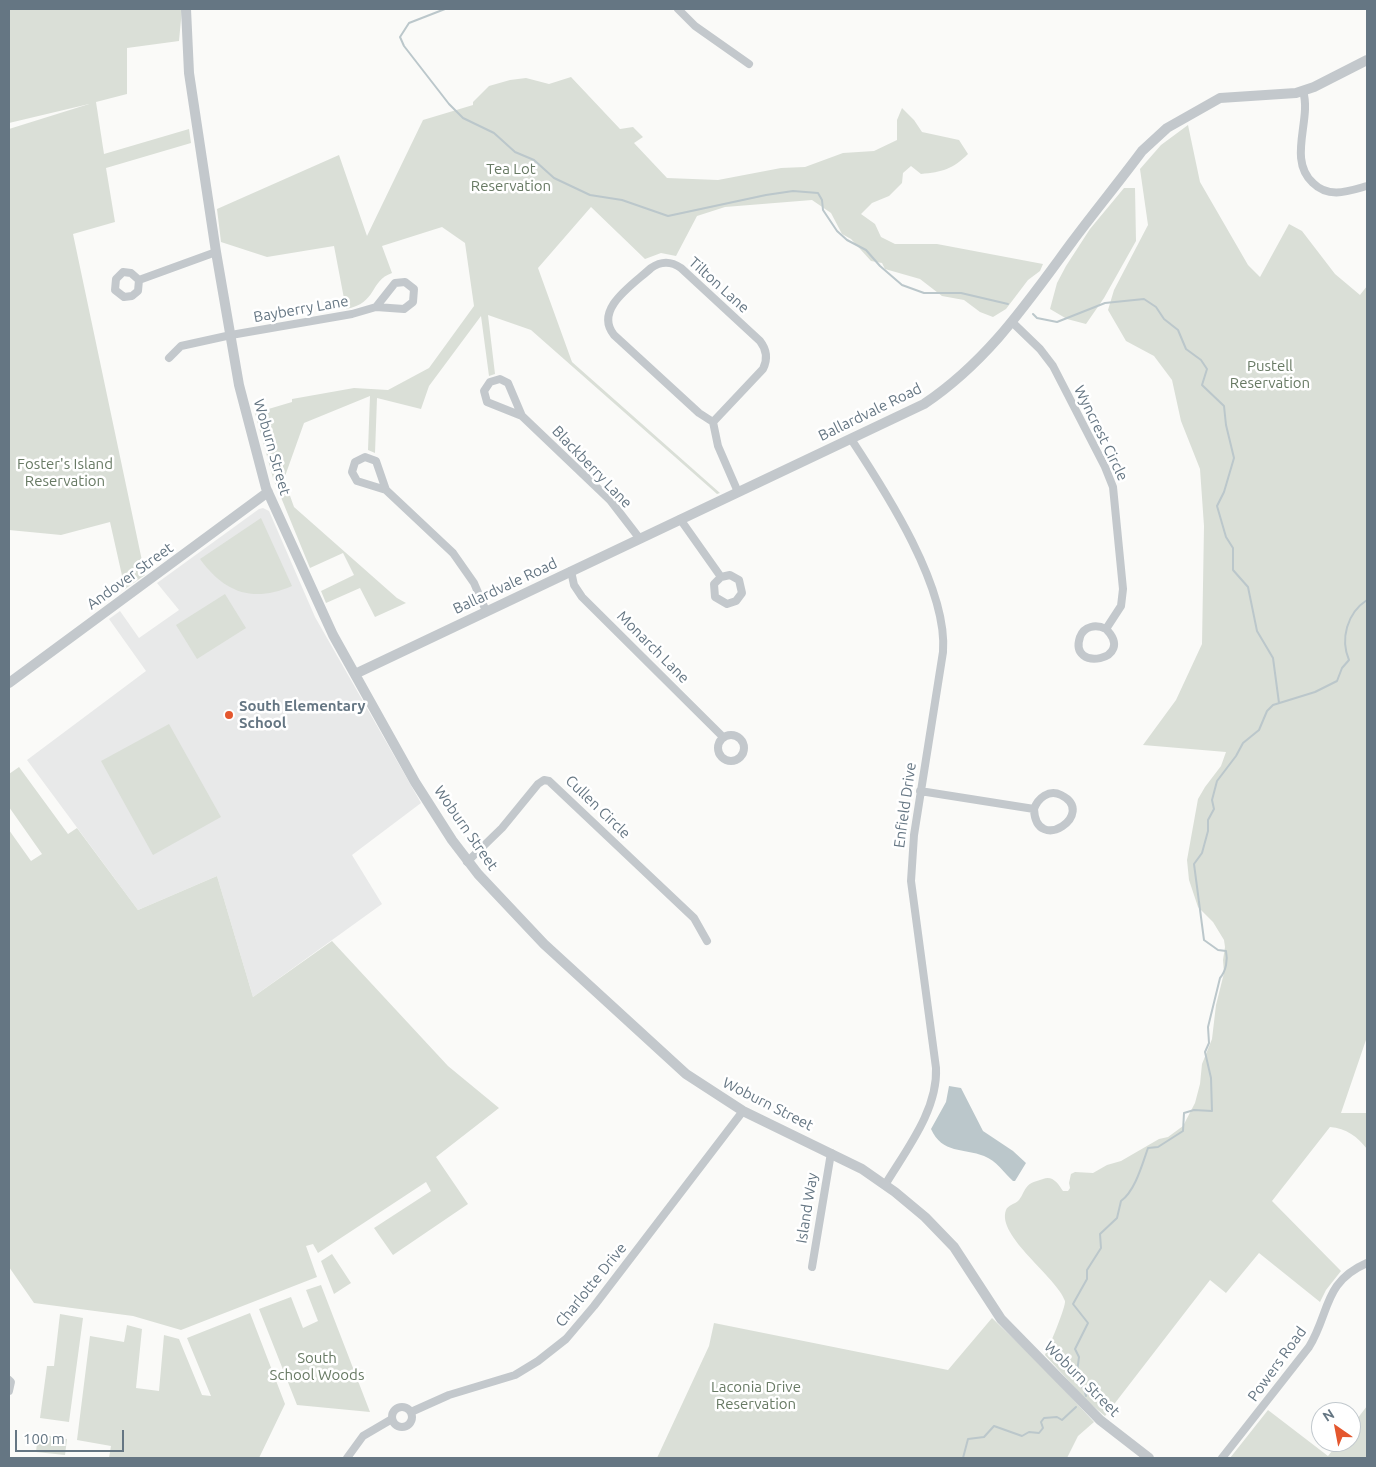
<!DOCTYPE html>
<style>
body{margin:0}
#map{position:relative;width:1376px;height:1467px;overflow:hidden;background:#fafaf8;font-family:Ubuntu,sans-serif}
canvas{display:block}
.frame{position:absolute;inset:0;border:10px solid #657683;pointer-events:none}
.north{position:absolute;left:1311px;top:1402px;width:50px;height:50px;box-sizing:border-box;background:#fff;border:1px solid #c1c8cd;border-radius:50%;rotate:327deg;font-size:14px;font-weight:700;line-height:20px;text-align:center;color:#657683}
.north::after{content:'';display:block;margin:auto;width:18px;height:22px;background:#e4572e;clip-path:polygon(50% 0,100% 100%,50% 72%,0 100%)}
.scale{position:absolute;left:15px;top:1430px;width:109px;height:22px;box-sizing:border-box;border:2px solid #657683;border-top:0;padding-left:6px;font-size:15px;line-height:18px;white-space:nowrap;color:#657683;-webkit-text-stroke:4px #fff;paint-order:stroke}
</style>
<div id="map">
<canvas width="1376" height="1467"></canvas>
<div class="frame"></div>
<div class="north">N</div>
<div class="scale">100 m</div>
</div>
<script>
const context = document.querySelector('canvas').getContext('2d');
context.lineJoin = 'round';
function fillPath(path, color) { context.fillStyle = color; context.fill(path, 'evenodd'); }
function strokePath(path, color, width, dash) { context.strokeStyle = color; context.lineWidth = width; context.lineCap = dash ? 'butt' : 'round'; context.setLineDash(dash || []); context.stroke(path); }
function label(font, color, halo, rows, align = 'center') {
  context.font = font + ' Ubuntu,sans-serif'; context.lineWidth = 5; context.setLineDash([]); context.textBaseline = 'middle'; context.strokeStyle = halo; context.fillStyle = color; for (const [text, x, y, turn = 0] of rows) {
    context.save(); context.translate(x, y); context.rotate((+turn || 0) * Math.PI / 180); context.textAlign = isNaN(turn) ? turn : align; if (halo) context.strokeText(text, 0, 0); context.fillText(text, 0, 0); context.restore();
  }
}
fillPath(new Path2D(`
 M263,508l6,3 46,106 106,186 -69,52 30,49 -129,93 -36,-121 -79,34 -111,-150 119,-89 -37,-52 11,-8 19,27 40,-28 -22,-27 102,-74z`), '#e8e9e9');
fillPath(new Path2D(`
 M9,9h173l-3,32 -52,7v46l-31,8 8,52 85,-25 2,14 -85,25 9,54 -42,12 72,341 -20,14 -15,-67 -49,13 -52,-5v-401l80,-25 -80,19z
 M571,77l49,52 13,-2 10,10 -9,6 33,35 51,2 63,-12 24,-1 38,-14 31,-2 23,-11v-20l5,-12 12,12 8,12 37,8 9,14c-15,15 -26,18 -47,20l-10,-8 -8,7 -1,10 -13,13 -17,7 -11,11 14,10 6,13 14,7h42l106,20 -3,7 -12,9 -22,29 -13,8 -13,-5 -16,-12 -22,-4 -22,-17 -35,-10 -3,-6 -11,-2 -20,-22 -9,-5 -11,-21 -19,-13 -87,7 -28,9 -21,40 -15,-3 -16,6 -54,-52 -53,61 34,94 148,131 -3,1 -186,-164 -43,-15 7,59 -6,2 -8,-60 -52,70 -8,23 -44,-11 -2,55 -7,-3 2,-54 -66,27 -20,56 10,28 103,91 9,5 -31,14 -15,-29 -34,15 -5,-12 33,-16 -11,-22 -33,15 -37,-90 -18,-65 37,-11v-3l62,-11 34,2 41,-22 45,-62 -9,-63 -23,-16 -60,19 10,27c-23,8 -14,30 -46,36l-12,-63 -67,11 -46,-15 -4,-33 122,-54 28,81 56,-116 50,-15v-3l16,-16 21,-6 16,-2 23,6z
 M1188,125l12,57 48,83 12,12 29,-53 13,7 33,43 25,21 7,-9v751l-26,76h26v36c-9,-12 -21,-21 -37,-22l-58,74 69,70 -15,19 -6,12 -61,-49 -33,40 -16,-13 -105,136 -18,-15 -42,-46c4,-8 21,-48 20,-54 -8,-24 -69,-65 -59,-91 2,-5 9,-6 12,-9 4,-4 5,-9 8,-13 4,-6 11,-7 17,-9 9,-4 15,4 20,12h5l2,-3 -1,-5 2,-9 4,-2 18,1 14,-8 14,-4 38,-22 9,-2 15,-11 12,-23 5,-19 2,-20 10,-25 4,-34 8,-32 -1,-13 2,-13 -1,-7 -11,-18 -15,-15 -9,-27 -2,-20 11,-61 7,-12 16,-21 5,-14 -83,-7 33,-45 26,-56 2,-118 -4,-57 -19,-48 -9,-41 -18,-24 -28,-15 -18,-31 6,-20 34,-65 -8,-56 21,-24z
 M1124,188h11l1,53 -32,57 -18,26 -19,-5 -17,-10 7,-26 9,-17 24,-37z
 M261,518l31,68c-39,17 -67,7 -92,-27z
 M225,594l21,34 -49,31 -21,-34z
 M169,724l52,93 -68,38 -52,-94z
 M19,767l49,67 9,-6 61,82 79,-34 36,121 79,-56 116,125 51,42 -63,49 32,47 -75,51 -19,-27 57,-37 -5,-9 -108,71 -5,-9 -7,2 11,31 -136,53 -48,-14 -99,-13 -25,-36v-437l22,31 11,-7 -33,-47v-33z
 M332,1254l19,29 -17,11 -13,-33z
 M321,1285l49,127 -73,-7 -38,-96 32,-12 12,31 15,-7 -12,-31z
 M250,1313l35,91 -26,54h-150l2,-12 -34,-6 13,-104 34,6 3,-17 15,4 -6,59 23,3 5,-56 15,4 23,56 9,1 -24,-58z
 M60,1314l23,4 -14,104 -29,-4 7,-52h7z
 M992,1318l52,50 50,54 -16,14 -11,22h-410l52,-112 5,-23 234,47z
 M1367,1406v52h-137l38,-48 60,46 11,-14h12v-15z
 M38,1434l29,5 -2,16 -29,-3z`), '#dadfd7');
fillPath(new Path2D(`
 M949,1086l12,2 22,43 30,20 13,12 -11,18h-2c-10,-9 -16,-20 -29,-25 -20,-8 -42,-2 -53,-27l15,-27z`), '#bbc7cb');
strokePath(new Path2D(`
 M445,9l-36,14 -9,14 4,9 45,58 14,14 31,15 21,19 19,8 20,18 36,17 32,5 46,16 98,-21 27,-4 25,2 4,7 1,10 14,21 10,9 19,10 14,16 22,19 22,8h37l47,11
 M1033,314l4,4 20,4 48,-19 39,-4 12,8 8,12 14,11 8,19 15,11 6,9 -5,16 22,21 2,19 8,33 -10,34 -7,14 9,31 7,11v22l15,17 9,44 16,27 6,45
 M1086,1396l-2,-7 -8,-9 3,-23 -4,-8 13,-26 -15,-19 14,-25v-9l14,-22 -1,-14 17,-16 4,-17c14,-10 21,-36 27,-53l10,-1 25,-16 1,-18 10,-3 18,1 -1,-33 -6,-26 4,-9 -1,-16 12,-49c6,-7 8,-18 6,-27l-8,-1 -14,-10 -10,-76 8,-11 6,-22v-11l6,-11 -2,-9 5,-19 19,-25 7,-13 16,-13 8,-19 6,-6 42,-13 22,-11 5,-13 7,-8c-9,-21 -2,-47 18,-60
 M963,1458l5,-19 16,-2 10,-11 28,10 7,-4 10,1 4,-5 -2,-6 3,-4 13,-1 5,3 14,-13`), '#bbc7cb', 2);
strokePath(new Path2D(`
 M678,9l17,17 54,38
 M1303,91c9,29 -16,68 10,92 16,16 36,8 54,3
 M139,280l-1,11 -6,5 -8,1 -9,-7 1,-11 7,-7 8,1 8,7 77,-28
 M1012,322l28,27 13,17 52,101 8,20 10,102 -2,17 -15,23c-10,-5 -22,-3 -26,8 -12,36 57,23 26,-8
 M169,358l12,-12 50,-11 121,-21 24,-7 28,2 9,-7 1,-13 -9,-7 -10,1 -19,24
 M522,416l-35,-14 -3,-11 6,-9 10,-3 8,4 14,33 88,84 30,39
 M713,422l50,-53c5,-10 4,-19 -3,-28l-79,-73c-10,-7 -20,-7 -30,0 -17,16 -58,41 -37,67l85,78 14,9 5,24 20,46
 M851,439c35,53 97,149 92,213l-29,183 -3,46 25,187c2,42 -30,82 -51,117
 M386,490l-29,-9 -5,-9 3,-10 10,-5 11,4 10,29 67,63 21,30 12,28
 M680,519l41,58 9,-2 9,5 3,13 -6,8 -9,3 -12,-7 -1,-13 7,-7
 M571,571l3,14 8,12 141,140
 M718 748a13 13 0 1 1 26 0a13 13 0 1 1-26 0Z
 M920,791l114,18c2,47 64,4 27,-14 -12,-6 -23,3 -27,14
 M467,862l35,-34 36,-44 6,-4 5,1 145,137 13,23
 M812,1267l19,-114
 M9,1380l2,2 -2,9
 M392 1417a10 10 0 1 1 20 0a10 10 0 1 1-20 0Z
 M411,1412l38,-17 66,-20 23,-14 28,-22 28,-33 149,-195
 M347,1458l16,-22 29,-17
 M1222,1458l87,-111c21,-34 14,-65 58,-84`), '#c3c8cc', 8);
strokePath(new Path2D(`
 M186,9l3,64 27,179 23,133 27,103 67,147 82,147 37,58 26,34 66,70 142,130 57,37 119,58 33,23 30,25 29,30 47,72 99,101 49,38
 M355,674l569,-270c64,-43 103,-101 148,-162 23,-31 47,-60 70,-91l25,-23 53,-30 76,-5 18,-6 53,-27
 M9,683l259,-191`), '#c3c8cc', 10);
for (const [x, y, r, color] of [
 [229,715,5,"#e4572e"]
]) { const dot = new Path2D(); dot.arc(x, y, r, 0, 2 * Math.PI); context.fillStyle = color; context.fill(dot); strokePath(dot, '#fff', 2); }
label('15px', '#687a64', '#fff', [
 ["Tea Lot",511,169],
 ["Reservation",511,186],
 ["Pustell",1270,366],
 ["Reservation",1270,383],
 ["Foster's Island",65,464],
 ["Reservation",65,481],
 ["South",317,1358],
 ["School Woods",317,1375],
 ["Laconia Drive",756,1387],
 ["Reservation",756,1404]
]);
label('15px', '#657683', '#fff', [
 ["Tilton Lane",719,285,42],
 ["Bayberry Lane",301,309,-10],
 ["Ballardvale Road",870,412,-26],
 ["Wyncrest Circle",1101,433,64],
 ["Woburn Street",272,447,74],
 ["Blackberry Lane",592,467,46],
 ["Andover Street",130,576,-36],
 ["Ballardvale Road",505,586,-25],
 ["Monarch Lane",653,647,45],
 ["Enfield Drive",905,805,-82],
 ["Cullen Circle",598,807,44],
 ["Woburn Street",466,828,55],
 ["Woburn Street",768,1104,27],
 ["Island Way",807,1208,-81],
 ["Charlotte Drive",591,1285,-51],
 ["Powers Road",1277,1364,-54],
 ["Woburn Street",1082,1379,45]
]);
label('bold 15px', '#657683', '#fff', [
 ["South Elementary",239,706],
 ["School",239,723]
], 'left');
</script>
